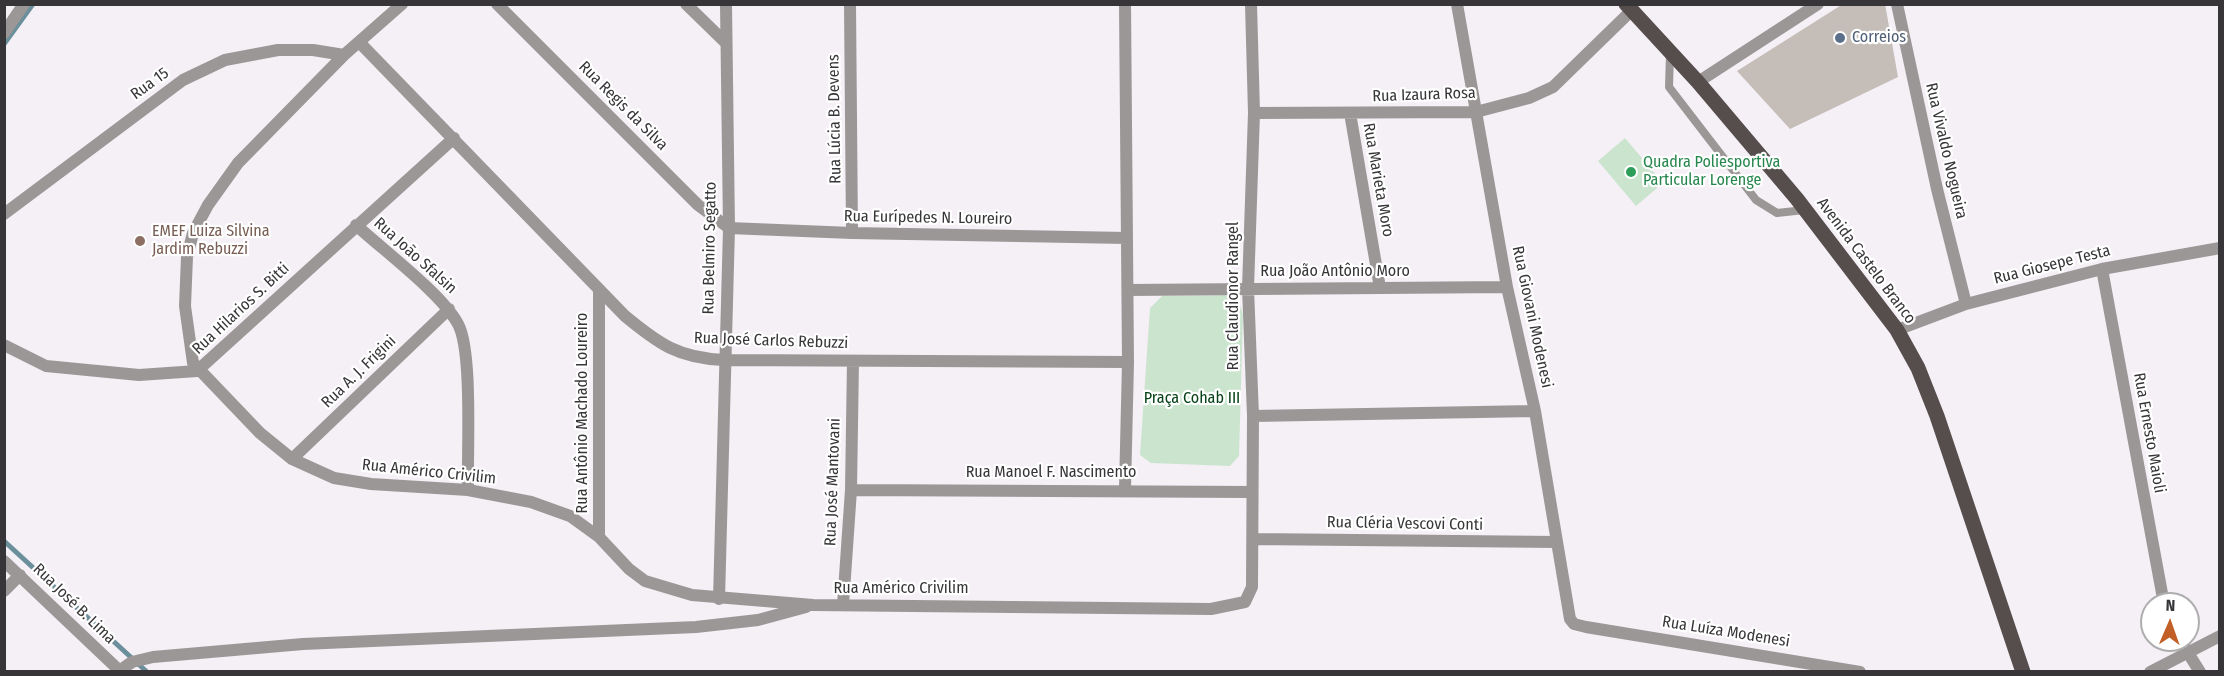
<!DOCTYPE html>
<meta charset="utf-8">
<style>
body{margin:0}
#map{position:relative;width:2224px;height:676px;overflow:hidden;background:#f5eff6;font-family:"Fira Sans Condensed",sans-serif}
canvas{display:block}
.frame{position:absolute;inset:0;border:6px solid #373538;pointer-events:none}
.north{position:absolute;left:2140px;top:592px;width:60px;height:60px;box-sizing:border-box;background:#fefffe;border:2px solid #aeaeaf;border-radius:50%;rotate:2deg;font-size:16px;font-weight:700;line-height:24px;text-align:center;color:#373538}
.north::after{content:'';display:block;margin:auto;width:21px;height:27px;background:#c25f26;clip-path:polygon(50% 0,100% 100%,50% 72%,0 100%)}
</style>
<div id="map">
<canvas width="2224" height="676"></canvas>
<div class="frame"></div>
<div class="north">N</div>
</div>
<script>
const context = document.querySelector('canvas').getContext('2d');
context.lineJoin = 'round';
function fillPath(path, color) { context.fillStyle = color; context.fill(path, 'evenodd'); }
function strokePath(path, color, width, dash) { context.strokeStyle = color; context.lineWidth = width; context.lineCap = dash ? 'butt' : 'round'; context.setLineDash(dash || []); context.stroke(path); }
function label(font, color, halo, rows, align = 'center') {
  context.font = font + ' "Fira Sans Condensed",sans-serif'; context.lineWidth = 4.5; context.setLineDash([]); context.textBaseline = 'middle'; context.strokeStyle = halo; context.fillStyle = color; for (const [text, x, y, turn = 0] of rows) {
    context.save(); context.translate(x, y); context.rotate((+turn || 0) * Math.PI / 180); context.textAlign = isNaN(turn) ? turn : align; if (halo) context.strokeText(text, 0, 0); context.fillText(text, 0, 0); context.restore();
  }
}
fillPath(new Path2D(`
 M1625,138l38,45 -27,23 -38,-45z
 M1237,295l6,20 -4,141 -9,10 -79,-3 -11,-8 10,-147 12,-12z`), '#cbe4ce');
strokePath(new Path2D(`
 M4,44l29,-40
 M4,541l143,131`), '#6c8f9c', 5);
fillPath(new Path2D(`
 M1843,4h42l13,73 -108,52 -53,-58z`), '#c5bdb8');
strokePath(new Path2D(`
 M1670,54l-1,33 87,113 21,13 27,-3`), '#9b9796', 8);
strokePath(new Path2D(`
 M402,4l-58,51 -106,108 -30,42 -15,28 -6,24 -2,49 8,57 67,70 32,26 42,19 37,6 97,6 63,12 39,14 29,21 30,32 16,12 47,14 121,10 398,4 34,-7 7,-15 1,-171 -5,-128 6,-175 -3,-109
 M497,4l201,201 31,23 123,5 275,5
 M686,4l40,39
 M850,4l2,229
 M1457,4l50,283 28,124 35,208 4,5 12,3 274,45
 M1897,4l40,185 29,115
 M4,33l20,-29
 M360,43l265,273c34,28 53,42 99,44l404,2
 M1698,82l120,-78
 M1254,113l222,-1 53,-14 24,-11 78,-76
 M1350,113l30,175
 M4,214l179,-134 42,-20 53,-10h35l31,5
 M356,225c27,25 86,69 102,99 15,27 9,131 10,166
 M2102,269l62,335
 M599,289v248
 M1128,290l379,-3
 M1897,330l69,-26 136,-35 118,-21
 M4,345l42,21 93,9 58,-4 257,-233
 M1253,416l282,-5
 M292,459l157,-150
 M1125,489l3,-127 -3,-358
 M851,490l400,2
 M1253,539l304,3
 M4,561l117,111
 M4,591l16,-16
 M719,599l10,-371 -3,-224
 M843,605l8,-115 2,-129
 M2180,640l20,32
 M118,672l14,-10 21,-5 150,-13 393,-17 62,-7 48,-13
 M2150,672l70,-36`), '#9b9796', 12);
strokePath(new Path2D(`
 M1626,4l72,78 99,117 100,131 21,38 19,48 86,256`), '#554e4d', 15);
for (const [x, y, r, color] of [
 [1840,38,6,"#5c6f8a"],
 [1631,172,6,"#2e9e5b"],
 [140,241,6,"#8d6e63"]
]) { const dot = new Path2D(); dot.arc(x, y, r, 0, 2 * Math.PI); context.fillStyle = color; context.fill(dot); strokePath(dot, '#fefffe', 2); }
label('16px', '#4e5e75', '#fefffe', [
 ["Correios",1852,38]
], 'left');
label('16px', '#373538', '#fefffe', [
 ["Rua 15",150,84,-36],
 ["Rua Izaura Rosa",1424,95,-2],
 ["Rua Regis da Silva",623,106,45],
 ["Rua Lúcia B. Devens",835,119,-91],
 ["Rua Vivaldo Nogueira",1946,151,77],
 ["Rua Marieta Moro",1378,180,80],
 ["Rua Eurípedes N. Loureiro",928,218,1],
 ["Rua Belmiro Segatto",710,248,-89],
 ["Rua João Sfalsin",415,256,42],
 ["Avenida Castelo Branco",1866,261,53],
 ["Rua Giosepe Testa",2052,265,-14],
 ["Rua João Antônio Moro",1335,272],
 ["Rua Claudionor Rangel",1234,296,-90],
 ["Rua Hilarios S. Bitti",241,309,-43],
 ["Rua Giovani Modenesi",1532,317,78],
 ["Rua José Carlos Rebuzzi",771,341,2],
 ["Rua A. J. Frigini",359,372,-44],
 ["Rua Antônio Machado Loureiro",583,413,-90],
 ["Rua Ernesto Maioli",2149,433,80],
 ["Rua Américo Crivilim",429,472,6],
 ["Rua Manoel F. Nascimento",1051,473],
 ["Rua José Mantovani",833,482,-88],
 ["Rua Cléria Vescovi Conti",1405,524,1],
 ["Rua Américo Crivilim",901,589],
 ["Rua José B. Lima",74,604,44],
 ["Rua Luíza Modenesi",1726,632,9]
]);
label('16px', '#27864d', '#fefffe', [
 ["Quadra Poliesportiva",1643,163],
 ["Particular Lorenge",1643,181]
], 'left');
label('16px', '#785e54', '#fefffe', [
 ["EMEF Luiza Silvina",152,232],
 ["Jardim Rebuzzi",152,250]
], 'left');
label('16px', '#074118', '#fefffe', [
 ["Praça Cohab III",1192,399]
]);
</script>
